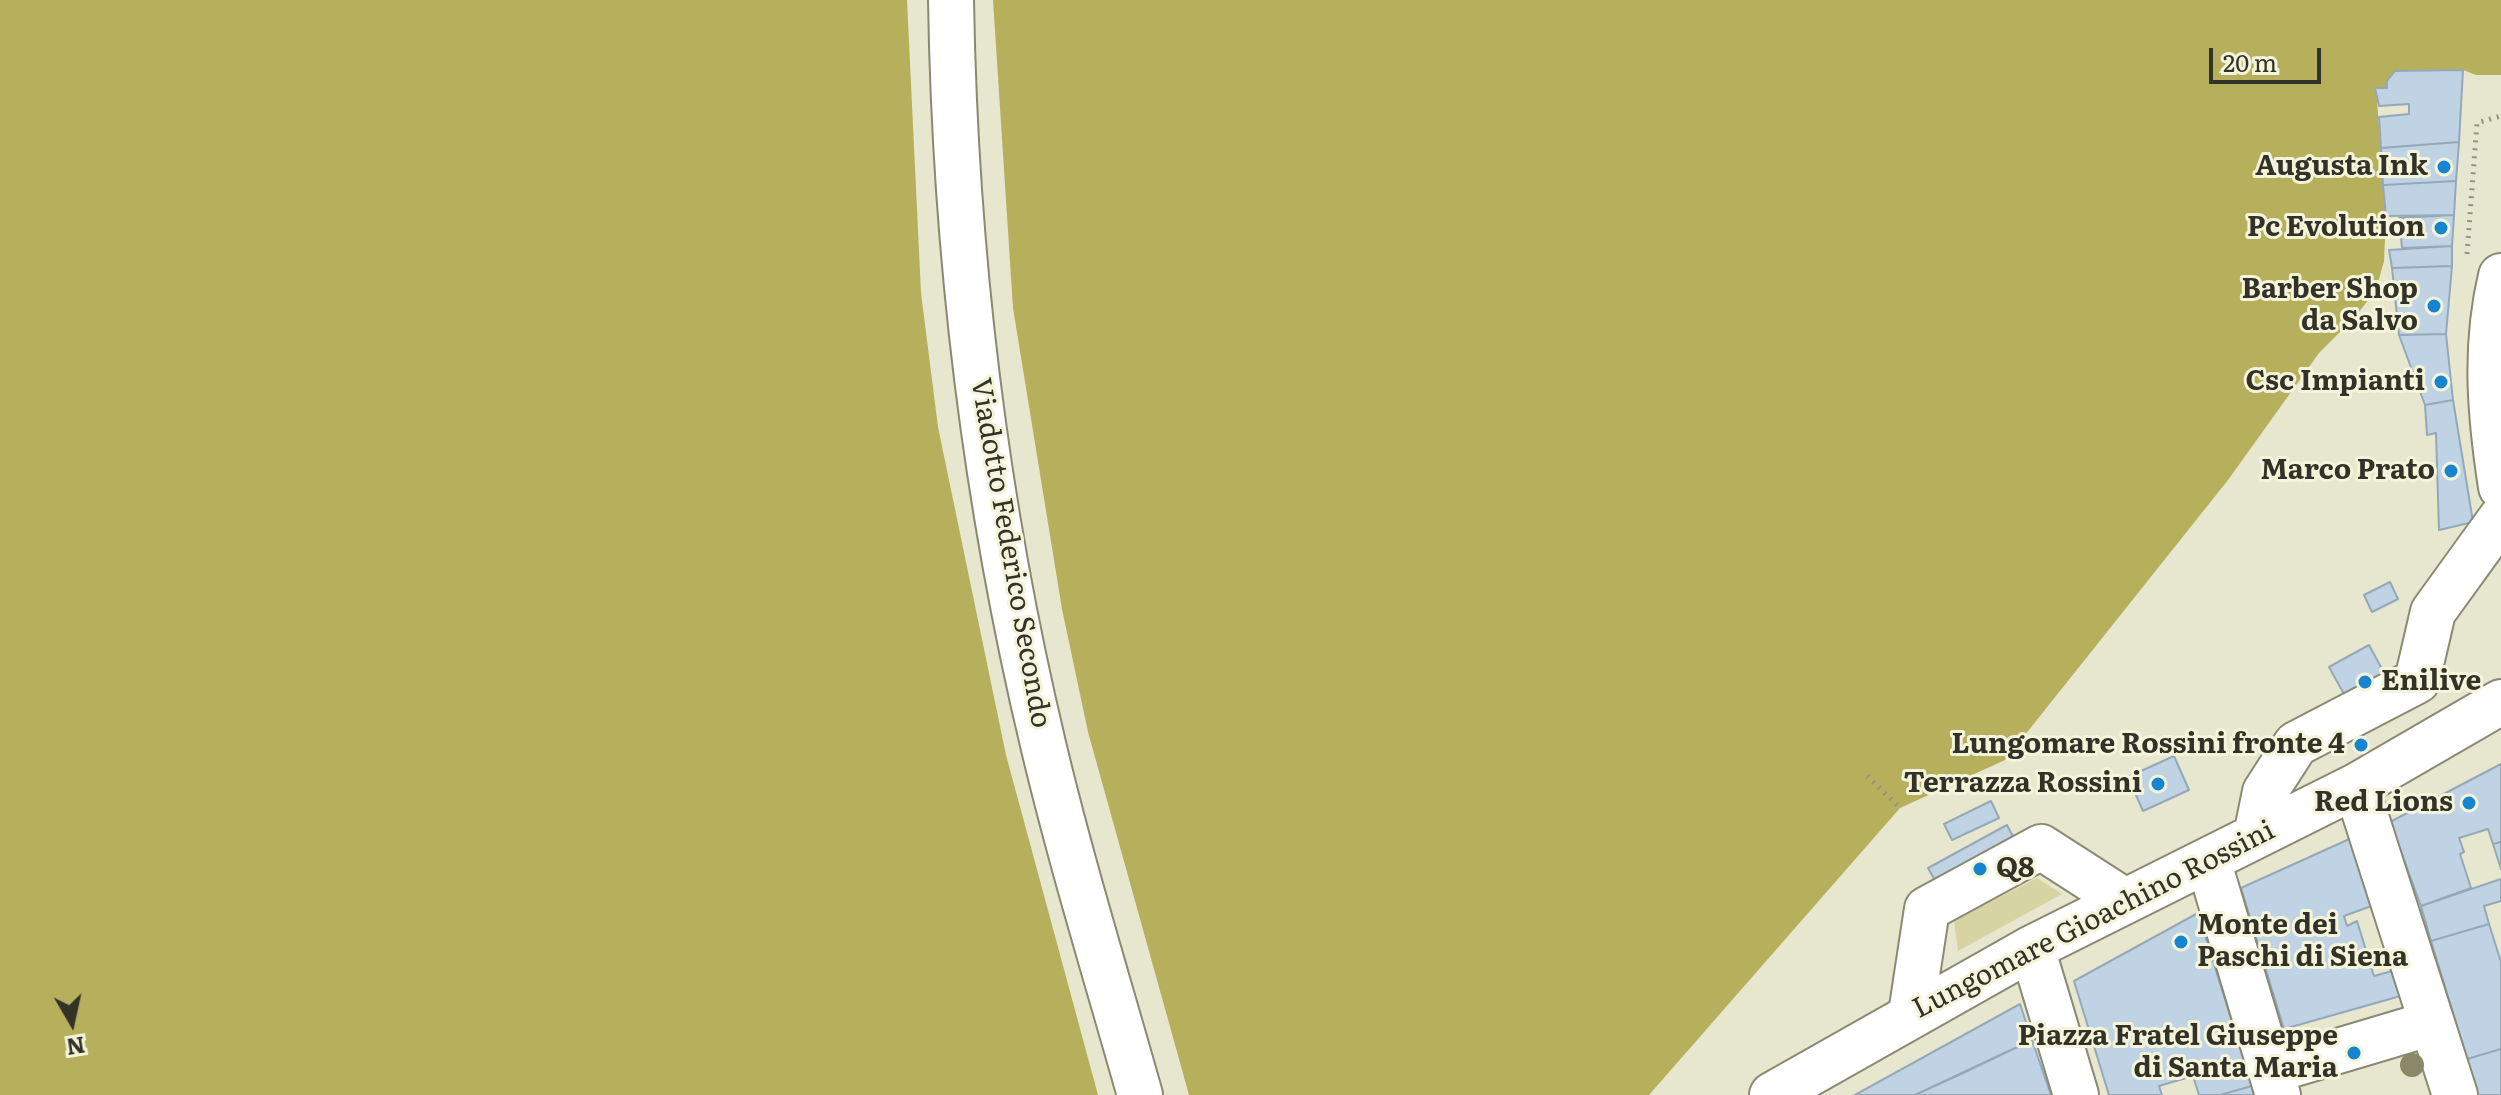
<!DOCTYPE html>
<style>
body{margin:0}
#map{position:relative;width:2501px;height:1095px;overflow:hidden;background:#e7e6ce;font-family:Literata,serif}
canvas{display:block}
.north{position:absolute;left:32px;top:983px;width:80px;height:80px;-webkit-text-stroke:6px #f4f4db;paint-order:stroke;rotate:171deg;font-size:22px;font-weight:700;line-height:32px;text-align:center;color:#323228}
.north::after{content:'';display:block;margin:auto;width:28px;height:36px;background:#323228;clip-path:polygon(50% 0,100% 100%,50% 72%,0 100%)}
.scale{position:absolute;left:2209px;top:48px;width:112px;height:36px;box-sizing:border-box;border:4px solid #323228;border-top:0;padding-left:10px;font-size:24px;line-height:28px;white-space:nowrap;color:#323228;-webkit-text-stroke:6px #f4f4db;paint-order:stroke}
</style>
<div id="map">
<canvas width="2501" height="1095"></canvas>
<div class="north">N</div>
<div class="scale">20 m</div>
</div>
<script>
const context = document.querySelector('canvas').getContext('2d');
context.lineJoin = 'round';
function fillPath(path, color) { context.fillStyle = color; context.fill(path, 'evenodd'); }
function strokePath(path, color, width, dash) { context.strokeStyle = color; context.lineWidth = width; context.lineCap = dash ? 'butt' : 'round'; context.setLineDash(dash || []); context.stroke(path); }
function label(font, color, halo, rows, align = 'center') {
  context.font = font + ' Literata,serif'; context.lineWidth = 6; context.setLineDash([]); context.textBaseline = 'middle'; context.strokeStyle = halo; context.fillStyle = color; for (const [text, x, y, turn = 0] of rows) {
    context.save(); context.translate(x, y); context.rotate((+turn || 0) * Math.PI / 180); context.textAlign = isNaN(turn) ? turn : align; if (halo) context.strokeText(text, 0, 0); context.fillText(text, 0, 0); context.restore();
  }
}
fillPath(new Path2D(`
 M2037,878l25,16 -104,57 -4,-30z`), '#d7d4a3');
fillPath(new Path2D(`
 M0,0h2501v75h-25l-13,-5 -68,1 -8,10v7h-11l10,128 -2,45 -8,29 -21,27 -36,36 -91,127 -223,280 -105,48 -251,287h-1649z`), '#b6b05c');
fillPath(new Path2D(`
 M907,0h86l20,308 49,301 26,123 101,363h-91l-92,-340 -68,-328 -17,-134z`), '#e7e6ce');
const building = new Path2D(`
 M2463,70l-4,72 -78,6 -2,-31 30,-3v-10l-30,2 -4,-18h12v-7l8,-10z
 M2459,142l-3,39 -73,4 -2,-37z
 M2456,181l-2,34 -68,1 -3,-31z
 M2454,215l-2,31 -50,2 -3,-30z
 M2452,246v20l-60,2 -3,-18z
 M2452,266l-6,68 -47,1 -7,-67z
 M2446,334l7,66 -28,5 -26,-70z
 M2453,400l20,122 -34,8 -3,-97 -9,2 -2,-30z
 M2390,582l8,17 -26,13 -8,-17z
 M2369,645l20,37 -40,21 -20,-36z
 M2174,756l15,34 -46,21 -15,-34z
 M2501,764v78l-8,2 -5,-15 -29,9 5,14 -4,2 11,34 -50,18 -31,-84z
 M1991,801l8,17 -47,22 -8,-16z
 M2007,825l18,35 -78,42 -19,-34z
 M2356,836l21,68 -33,12 3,10 10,-5 17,55 22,-6 8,25 -120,34 -43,-141z
 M2501,842v27l-8,-25z
 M2501,879v22l-17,5 5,18 -58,17 -10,-35z
 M2198,913l54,173 -32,9h-21l-6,-19 -34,10 3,9h-53l-35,-114z
 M2489,924l12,38v87l-34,10 -36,-118z
 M2020,1004l12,36 -117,55h-60z
 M2032,1040l19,55h-136l46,-21z
 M2501,1049v46h-23l-11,-36z
 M2252,1086l2,9h-34z`);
fillPath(building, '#c0d3e5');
strokePath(building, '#95a8b8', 2);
const minor = new Path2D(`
 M2356,786l99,309
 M2256,836l9,-44 31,-48 121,-63 16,-69 68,-94
 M2208,860l70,235
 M2032,948l44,147
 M1911,1014l16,-105 114,-62 84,54
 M2271,1071l161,-48
 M1772,1095l260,-147 324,-162 145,-84`);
const major = new Path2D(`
 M951,0c4,249 34,501 92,744 28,118 64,234 97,351
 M2501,276c-17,71 -11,139 0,211`);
strokePath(minor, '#8a8973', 48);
strokePath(major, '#8a8973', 48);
strokePath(new Path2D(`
 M2467,254l10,-131 24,-7
 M1867,776l33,32`), '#959483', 5, [2, 6]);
strokePath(minor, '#fff', 44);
strokePath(major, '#fff', 44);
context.fillStyle = '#8a8869';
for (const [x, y] of [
 [2412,1065]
]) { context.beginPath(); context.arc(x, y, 12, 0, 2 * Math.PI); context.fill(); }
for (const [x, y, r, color] of [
 [2444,167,8,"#1684ce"],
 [2441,228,8,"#1684ce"],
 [2434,306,8,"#1684ce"],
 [2441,382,8,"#1684ce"],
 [2451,471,8,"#1684ce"],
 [2365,682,8,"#1684ce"],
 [2361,745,8,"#1684ce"],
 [2158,784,8,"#1684ce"],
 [2469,803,8,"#1684ce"],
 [1980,869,8,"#1684ce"],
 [2181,942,8,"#1684ce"],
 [2354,1053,8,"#1684ce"]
]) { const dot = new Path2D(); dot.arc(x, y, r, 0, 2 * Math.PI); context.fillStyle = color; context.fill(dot); strokePath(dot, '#f4f4db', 3); }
label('bold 28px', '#323228', '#f4f4db', [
 ["Augusta Ink",2428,167],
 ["Pc Evolution",2425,228],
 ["Barber Shop",2418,290],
 ["da Salvo",2418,322],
 ["Csc Impianti",2425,382],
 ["Marco Prato",2435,471],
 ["Enilive",2381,682,"left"],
 ["Lungomare Rossini fronte 4",2345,745],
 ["Terrazza Rossini",2142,784],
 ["Red Lions",2453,803],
 ["Q8",1996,869,"left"],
 ["Monte dei",2197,926,"left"],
 ["Paschi di Siena",2197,958,"left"],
 ["Piazza Fratel Giuseppe",2338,1037],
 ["di Santa Maria",2338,1069]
], 'right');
label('28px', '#323228', '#f4f4db', [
 ["Viadotto Federico Secondo",1010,553,80],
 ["Lungomare Gioachino Rossini",2094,920,-27]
]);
</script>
